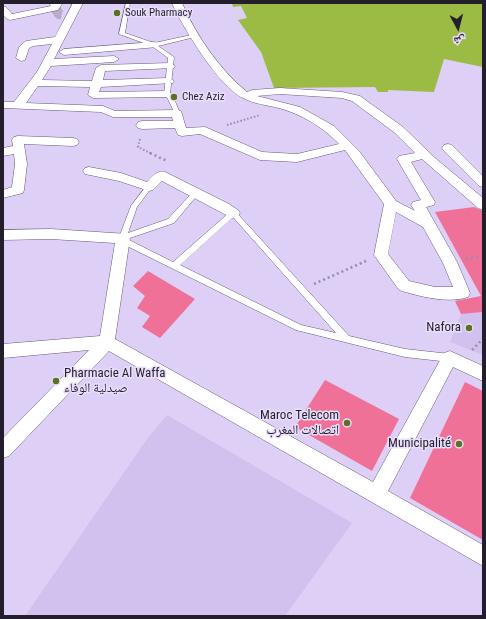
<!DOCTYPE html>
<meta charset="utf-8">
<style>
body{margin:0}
#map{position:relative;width:486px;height:619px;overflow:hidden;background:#ddcff5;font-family:"Roboto Condensed","Noto Naskh Arabic",sans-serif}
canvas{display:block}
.frame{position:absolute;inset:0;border:4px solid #241e2c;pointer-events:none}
.north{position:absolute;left:438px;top:8px;width:40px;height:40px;-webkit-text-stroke:3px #e9defc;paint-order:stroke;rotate:173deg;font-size:11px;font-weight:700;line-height:16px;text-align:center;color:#241e2c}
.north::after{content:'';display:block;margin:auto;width:14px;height:18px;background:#241e2c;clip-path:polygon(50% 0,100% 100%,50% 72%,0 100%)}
</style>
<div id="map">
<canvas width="486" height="619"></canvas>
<div class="frame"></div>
<div class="north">ش</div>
</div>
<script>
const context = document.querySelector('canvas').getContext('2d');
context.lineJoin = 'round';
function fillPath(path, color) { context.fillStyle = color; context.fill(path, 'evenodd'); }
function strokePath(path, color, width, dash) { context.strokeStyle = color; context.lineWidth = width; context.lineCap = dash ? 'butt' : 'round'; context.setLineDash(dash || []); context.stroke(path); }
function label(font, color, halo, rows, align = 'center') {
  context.font = font + ' "Roboto Condensed","Noto Naskh Arabic",sans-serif'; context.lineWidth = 3; context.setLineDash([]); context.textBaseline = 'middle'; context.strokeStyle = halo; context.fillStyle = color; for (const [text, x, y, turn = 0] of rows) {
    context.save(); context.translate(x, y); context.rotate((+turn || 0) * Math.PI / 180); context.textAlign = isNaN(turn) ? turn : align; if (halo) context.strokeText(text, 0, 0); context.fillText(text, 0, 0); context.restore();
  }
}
fillPath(new Path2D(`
 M483,312v43l-33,-13 11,-28z
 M167,415l185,108 -67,93h-260l122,-177z`), '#d2c1ee');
fillPath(new Path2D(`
 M232,3h251v64l-39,-8 -10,33 -46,-2v2h-10l-3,-5 -101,1 -13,-36 -23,-32 9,-2 -6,-12 -8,1z`), '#9cbb44');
fillPath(new Path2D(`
 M474,207l9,4v101l-22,2 -6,-13 26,-5 -46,-84z
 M148,271l47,28 -35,39 -18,-11 8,-11 -13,-8 8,-12 -12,-10z
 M325,380l74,39 -27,52 -77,-44z
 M465,382l18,9v149l-73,-42z`), '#f07198');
strokePath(new Path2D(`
 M55,8l4,6 12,2`), '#b8accd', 10, [10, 5.5]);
const lane = new Path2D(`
 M126,3h4l-5,30 29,10 42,-9 3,2 -41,10 16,11 -4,37 4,5 6,14 -1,1h-4l-7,-15 -4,-5 4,-36 -16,-12 -33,-12z
 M147,185h4l1,2 -15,20 -9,26 40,-14 26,-28h4l1,2 -25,30 -47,16 46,23 58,-51h4l114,125 56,13 45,5 3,1 1,3 -1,3 -3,1 -45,-5 -109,-27 -177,-88 -1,-2 13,-34zM233,217l103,116 -35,-8 -121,-60z`);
const street = new Path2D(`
 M49,3l13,1 -4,6 -48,10 -3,-1 -4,-4v-9l3,1 6,7 39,-8z
 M73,3h10l-29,56 60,-3 5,3 -5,3 -63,4 -9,14 50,1 4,-13 5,-3 69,-2 5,3 -1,2 -69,3 -2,9 66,-2 5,3 -1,2 -72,4 -2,5 68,-1 5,3 -5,3 -74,1 -5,-3 2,-8 -52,-1 -12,17 77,3 12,5 62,-1 4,1 5,17 19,-1 57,25 35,2 42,-10c-16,-17 -38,-30 -60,-36 -12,-3 -25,-4 -36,-10 -24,-11 -60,-70 -71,-95h10c14,32 37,66 65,89l5,-2 28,-2 62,4 18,4 43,31 32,31 48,40v12l-5,-2 -56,-49 -11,3 24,40 -1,3 -8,2 31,55 13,31 -2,4c-20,7 -50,-1 -69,-7l-25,-35 10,-51 -39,-54 -48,12 -37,-2 -60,-26 -18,2 -4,-1 -3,-7 -33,1 -4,-1 -2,-3 2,-3 4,-1h31l-1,-4h-59l-12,-5 -98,-4v-6h11l23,-30 15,-28 -19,2 -4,2 -4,12 -4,1 -5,-3 3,-11 7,-6 29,-4zM280,94l62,4 10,3 43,32 20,20 -16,3 -2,3 24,41 -8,2 -2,3 4,6 -19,-10 -37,-50 -25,-25 -34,-19 -43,-11zM396,212l27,15 20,36 10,24h-18l-26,-6 -21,-27z
 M154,42l4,1 1,2 -1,2 -94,8 -5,-3 5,-3z
 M18,136l55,2 4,1 2,3 -2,3 -4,1 -49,-2 3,20 -3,26 -1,3 -20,5v-8l9,-3 3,-23 -1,-10 -11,2v-8l10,-2 -1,-6 2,-3z
 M448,144l4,1 31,31v11l-4,-1 -35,-35 -2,-3 2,-3z
 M89,167l32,6 26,9c6,-6 10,-12 18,-10l64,32 9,6 2,3 -2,3 -5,2 -5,-2 -66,-35 -9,9 -4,1 -30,-10 -34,-7 -2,-3 2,-3z
 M51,229l77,5 2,4 -15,101 258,143 71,-129 6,-2 33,15v15l-30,-14 -65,124 95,54v21l-374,-215 -100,105 -6,2v-20l86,-88 -86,8v-14l97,-8 15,-93 -64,-4 -48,1v-10z`);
strokePath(lane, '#675a7b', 1);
strokePath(street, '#675a7b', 1);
strokePath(new Path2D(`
 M227,125l33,-10
 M140,139l-2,8 14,7`), '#978ca9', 2, [1.5, 2]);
strokePath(new Path2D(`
 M150,153l17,8
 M466,259l17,-3
 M314,284l52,-23
 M472,350l11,-11`), '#978ca9', 2.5, [2, 3]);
fillPath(lane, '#fff');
fillPath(street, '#fff');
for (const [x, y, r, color] of [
 [117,13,4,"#5d7221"],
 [174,97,4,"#5d7221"],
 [469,328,4,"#5d7221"],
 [56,381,4,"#5d7221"],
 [347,423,4,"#5d7221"],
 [459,444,4,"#5d7221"]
]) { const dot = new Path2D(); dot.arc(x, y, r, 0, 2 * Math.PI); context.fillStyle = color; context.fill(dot); strokePath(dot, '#e9defc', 1.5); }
label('11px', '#241e2c', '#e9defc', [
 ["Souk Pharmacy",125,13],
 ["Chez Aziz",182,97]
], 'left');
label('13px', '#241e2c', '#e9defc', [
 ["Nafora",461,328],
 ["Pharmacie Al Waffa",64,374,"left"],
 ["صيدلية الوفاء",64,389,"left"],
 ["Maroc Telecom",339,416],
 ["اتصالات المغرب",339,431],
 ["Municipalité",451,444]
], 'right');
</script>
